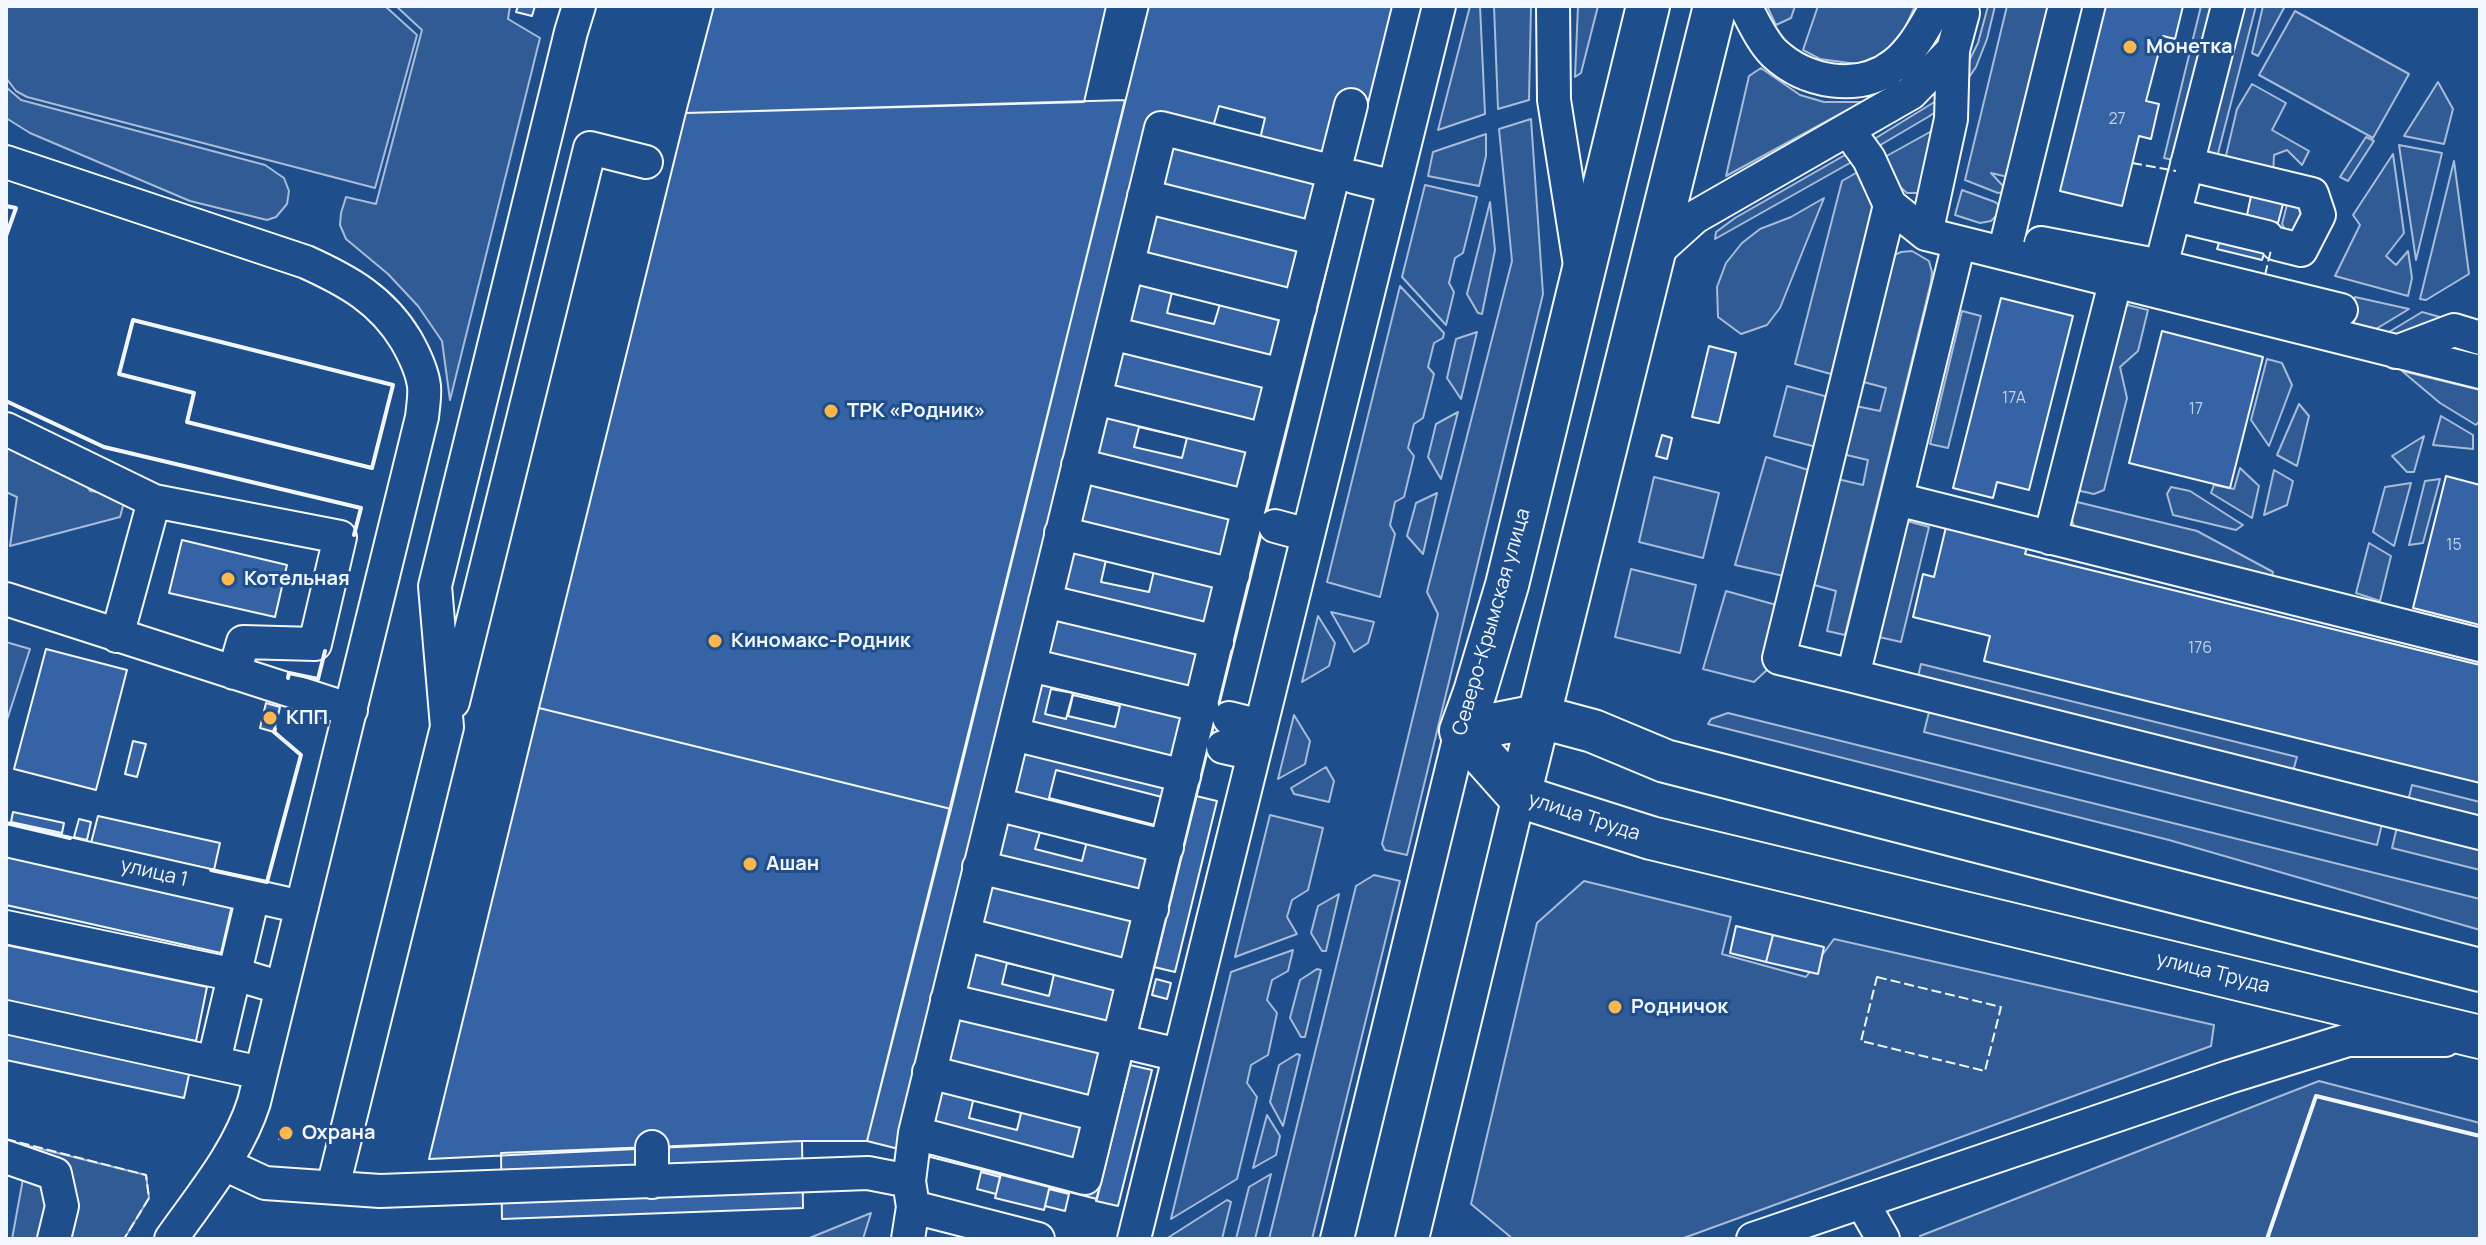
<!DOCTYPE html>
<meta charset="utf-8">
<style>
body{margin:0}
#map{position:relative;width:2486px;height:1245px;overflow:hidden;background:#1f4e8c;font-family:Manrope,sans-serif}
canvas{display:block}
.frame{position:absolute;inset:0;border:8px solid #f2f6ff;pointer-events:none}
</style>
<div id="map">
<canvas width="2486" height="1245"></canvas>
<div class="frame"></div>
</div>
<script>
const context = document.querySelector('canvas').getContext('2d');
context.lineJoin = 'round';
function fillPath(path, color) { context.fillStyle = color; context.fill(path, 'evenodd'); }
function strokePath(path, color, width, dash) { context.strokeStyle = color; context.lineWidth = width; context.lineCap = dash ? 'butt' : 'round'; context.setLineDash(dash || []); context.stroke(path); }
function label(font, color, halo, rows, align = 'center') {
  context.font = font + ' Manrope,sans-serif'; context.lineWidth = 6; context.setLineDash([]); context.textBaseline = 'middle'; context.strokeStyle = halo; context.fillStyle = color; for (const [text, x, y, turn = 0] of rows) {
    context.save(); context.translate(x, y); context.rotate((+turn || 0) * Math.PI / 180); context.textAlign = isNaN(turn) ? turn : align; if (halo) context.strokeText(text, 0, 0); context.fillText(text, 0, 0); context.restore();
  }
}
const built = new Path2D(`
 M7,6h378l32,29 -42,153 -348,-91 -11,-6 -10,-13z
 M396,6h114l-2,13 32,19 -90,362 -8,-59 -24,-35 -30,-32 -42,-35 -6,-14 1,-12 5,-16 30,7 46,-174z
 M1470,6h10l5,108 -47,16z
 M1494,6h37l-2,94 -31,9z
 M1578,6h20l-17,67 -6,4z
 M1767,6h28l-4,12 -15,7z
 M1818,6h97l-10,22 -11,16 -19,13 -18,7 -37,-5 -17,-9z
 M1988,6h7l-8,33 -11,28 -15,22 3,-18 14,-28z
 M2007,6h45l-44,171 -17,-4 13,14 1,5 -7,1 -33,-13z
 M2201,6h23l-38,157 -22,-5z
 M2234,6h22l-41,159 -20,-6z
 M2263,6h22l-27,50 -6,-3z
 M2295,11l114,63 -36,64 -114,-63z
 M1761,68l39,27 24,7h38l-136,74 23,-100z
 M2438,82l15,27 -9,35 -40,-8z
 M2252,84l34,19 -14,27 37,21 -7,14 -15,-15 -13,5 -1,22 -49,-13 13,-55z
 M6,87l15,13 244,65 19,13 5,13 -2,13 -11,13 -9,3 -77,-19 -160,-68 -24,-15z
 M1936,101l7,6 -15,10 -51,30 -6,-6z
 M1531,119l12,175 -136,561 -22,-5 -3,-6 56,-230 -11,-22 85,-331 -13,-132z
 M1939,127l-20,66h-12l-8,-7 -16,-28z
 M1486,134v22l-7,30 -51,-10 5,-24z
 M2366,137l8,4 -26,40 -8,-4z
 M2399,145l43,8 -26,107z
 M2393,154l11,79 -18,23 10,9 12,-14 4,27 -4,18 -73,-20 25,-51 -7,-10z
 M1845,155l12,4 -142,80 1,-7 19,-14z
 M2454,161l15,113 -43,26 -6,-1z
 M1863,169l15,41 -40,166 -43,-12 47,-183z
 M1425,185l52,12 -14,56 -8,5 -6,25 5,9 -8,33 -44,-48z
 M1962,190l33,12 6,5 -2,6 -8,8 -11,2 -25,-8z
 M2293,196l18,21 -22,20 -7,-13 5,-19z
 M1824,198l-44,110 -13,17 -26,9 -23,-17 -1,-30 9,-24 16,-20 18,-14 31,-12z
 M1490,202l5,48 -13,64 -4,-1 -11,-19z
 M1912,251l17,10 3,11 -1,10 -86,353 -18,-4 9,-40 -29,-8 26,-105 30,7 5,-25 -30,-7 13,-48 29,6 6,-23 -30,-8 34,-123 11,-5z
 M1400,286l44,47 -1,5 -9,5 -6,24 6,7 -11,44 -9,6 -6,24 6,8 -10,41 -9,5 -5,23 5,9 -15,63 -53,-15z
 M2355,297l54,12 -43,26 -19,-4z
 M2128,305l20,5 -10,41 -18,16 7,31 -23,92 -10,4 -18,-4 48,-183z
 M1962,311l19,5 -33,132 -18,-4z
 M2422,312l25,7 -1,7 -67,12z
 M1477,332l-16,67 -14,-21 9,-39z
 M2267,359l15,4 10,22 -23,61 -18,-26z
 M2402,371l78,19v30l-4,5 -36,-22z
 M1787,386l45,12 -12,50 -46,-12z
 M2299,404l10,12 -12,50 -20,-11z
 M1458,412l-17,67 -13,-22 8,-33z
 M2441,416l32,19v14l-40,-4z
 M2424,436l-10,36h-7l-15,-16z
 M6,444l62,13 22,34 36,4 -6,22 -110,29 7,-49 -11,-5z
 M1766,457l49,15 -27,105 -53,-12z
 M2240,468l19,18 -7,32 -41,-25 3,-8 20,4z
 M2274,470l19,11 -6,24 -23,10z
 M1654,477l65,16 -16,65 -64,-16z
 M2440,479l-17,64 -14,2 16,-64z
 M2411,483l-17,63 -21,-14 12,-45z
 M2171,487l19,4 53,34 -7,5 -63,-15 -6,-21z
 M1437,493l-14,61 -16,-18 9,-33z
 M2073,501l124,30 76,41 -1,4 -198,-49 -3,-11z
 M1907,521l22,6 -28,115 -22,-5z
 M2369,543l22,13 -11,45 -24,-8z
 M1631,569l65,16 -16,68 -65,-16z
 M1726,591l54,15 -13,64 -13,12 -51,-13z
 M1331,612l43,10 -6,21 -14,9z
 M1318,616l17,27 -6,23 -27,16z
 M6,642l24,7 -24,74z
 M1921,664l376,93 -6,21 -375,-93z
 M1929,712l453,112 -5,21 -453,-113z
 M1728,713l752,186v31l-311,-90 -461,-116 3,-5z
 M1294,715l16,26 -5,23 -27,15z
 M1326,767l8,14 -5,21 -35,-8 -3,-6z
 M2412,785l68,17v21l-73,-18z
 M1270,815l53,13 -15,62 -16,10 -5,17 10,17 -62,23z
 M2397,827l83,21v22l-88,-22z
 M1374,875l26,6 -88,358h-43l87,-353z
 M1584,881l147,36 -9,37 84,23 28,-38 380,86 -3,21 -530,193h-168l-42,-35 66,-281z
 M1339,894l-13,57h-4l-11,-18 7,-27z
 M1293,950l-5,21 -16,9 -5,20 10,13 -9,42 -17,10 -4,18 10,14 -20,82 -66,40 60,-247z
 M1317,969l4,1 -16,67h-4l-11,-19 10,-38z
 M1297,1054l3,1 -17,71 -13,-24 9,-37z
 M2319,1081l161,42v116h-560v-3z
 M1267,1115l13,21 -4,19 -23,13z
 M29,1146l117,29 3,23 -25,41h-112z
 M1271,1174l-16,65h-19l13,-52z
 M1227,1200l4,2 -9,37h-56z
 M871,1213l-8,26h-56z`);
fillPath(built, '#305b95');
strokePath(built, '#a8bbd7', 2);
const building = new Path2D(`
 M518,6h17l-3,10 -16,-4z
 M714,6h392l-22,96 -398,11z
 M1149,6h243l-295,1193 -230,-58z
 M2106,6h77l-8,33 -12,-3 -17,65 13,3 -8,35 -12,-3 -17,70 -62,-15z
 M1125,100l-174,709 -412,-101 147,-595z
 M1219,106l46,12 -5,21 -47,-12z
 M2251,196l32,8 -5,19 -31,-8z
 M2220,240l45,11 -3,9 -45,-11z
 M1172,292l48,12 -6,20 -47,-11z
 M2001,298l72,18 -44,174 -32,-8 -4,16 -40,-10z
 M2162,331l101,26 -33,131 -101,-25z
 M1709,346l27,7 -17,70 -27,-6z
 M1139,427l48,11 -5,20 -48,-11z
 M1662,435l10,3 -5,21 -11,-3z
 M2446,476l34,9v140l-67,-17z
 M1946,527l81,20 -2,7 455,111v118l-496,-122 6,-25 -77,-19 10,-43 11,3z
 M182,540l105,25 -12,52 -106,-24z
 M1106,560l48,11 -5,21 -48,-10z
 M46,649l81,21 -31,120 -82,-21z
 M1051,689l22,4 -7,26 -21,-5z
 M1073,695l47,11 -5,21 -47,-11z
 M266,703l14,4 -6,25 -14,-4z
 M539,708l412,101 -84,332h-65l-373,18z
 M133,741l13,3 -9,33 -12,-3z
 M1056,770l106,27 -7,28 -106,-27z
 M1196,796l21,5 -42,171 -21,-5z
 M13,812l51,11 -2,10 -51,-11z
 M98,816l122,27 -6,27 -123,-27z
 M79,819l12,3 -4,18 -13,-3z
 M1041,829l46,12 -5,20 -47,-12z
 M6,855l226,50 -11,48 -215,-48z
 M1736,926l37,9 -7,27 -36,-9z
 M1773,935l51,12 -6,27 -52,-12z
 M6,945l201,42 -11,54 -190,-40z
 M1007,963l47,11 -5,22 -47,-12z
 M1156,979l15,4 -4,16 -15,-4z
 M6,1031l184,39 -6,28 -178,-38z
 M1130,1065l22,5 -34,136 -22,-5z
 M974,1097l48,12 -5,21 -48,-12z
 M283,1126l9,2 -3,13 -10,-2z
 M802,1141l1,67 -301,11 -1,-66z
 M981,1172l19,5 -4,17 -19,-5z
 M1001,1174l49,12 -6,24 -49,-12z
 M1049,1189l20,5 -4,17 -20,-5z`);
fillPath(building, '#3563a3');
strokePath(building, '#f2f6ff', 2);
const minor = new Path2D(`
 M1553,6l1,94 26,165
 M1745,6c8,15 17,35 29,47 31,29 84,40 120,12 20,-16 30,-37 43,-59
 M1848,130l21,29 21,46 36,29 554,138
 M6,162l300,100c42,19 76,38 100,78 8,14 16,30 18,46 1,10 -1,21 -2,31l-168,685c-16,51 -53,94 -83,137
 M2187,164l125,30 7,21 -18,35 -24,-6
 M1334,172l17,-67
 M1354,177l40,10
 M1144,196l173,43
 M2175,215l92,22
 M1926,234l25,-115 2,-69
 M2008,237l57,-231
 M1959,243l-106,433 627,157
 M2041,243l120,23 180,44
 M1654,254l41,-37 216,-124 42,-43 10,-37 -2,-7
 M1128,265l172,43
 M2161,266l67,-260
 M1111,333l171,42
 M2396,352l58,-22 26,8
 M1095,398l171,42
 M6,429l148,72 186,36 -25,107 -72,-2 -9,31
 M1078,465l171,42
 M1897,499l583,146
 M1275,526l33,9
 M1061,533l172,42
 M2050,538l65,-255
 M6,599l345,111
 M1045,601l172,41
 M117,636l37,-135
 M1030,665l172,41
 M1853,676l-74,-18 111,-453
 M453,702l137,-554 56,14
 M1229,718l32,8
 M1013,734l171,42
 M1223,747l31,7
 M996,804l171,43
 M6,840l296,67
 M979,867l173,42
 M6,927l239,50 37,11
 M964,934l170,44
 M947,1000l232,55
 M6,1017l255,56
 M214,1061l39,-165
 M929,1072l170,43
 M652,1147v35
 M6,1157l49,17 7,32 -8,33
 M224,1164l41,19 115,8 488,-18 41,8
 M333,1187l114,-460 -12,-141 136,-554 8,-26
 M1862,1202l21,37
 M913,1207l125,32
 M908,1239l5,-32 -4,-26 6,-48 246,-1005 173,44 -85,335 -164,671 -170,-45
 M1134,1239l305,-1233
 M1337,1239l124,-508
 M1412,1239l107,-443
 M1753,1239l476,-162 119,-37h97`);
const major = new Path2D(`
 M1461,731l58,65 132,42 829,199
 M1461,731l76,-15 56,15 72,30 815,209
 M1461,731l14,-39 32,-107 141,-579
 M1519,796l196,-790`);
strokePath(minor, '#f2f6ff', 36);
strokePath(major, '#f2f6ff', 46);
strokePath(minor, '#1f4e8c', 32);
strokePath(major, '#1f4e8c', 42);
strokePath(new Path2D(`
 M2132,163l44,8
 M2265,275l6,-25
 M1877,977l124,30 -16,64 -124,-30z
 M6,1139l140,36 3,23 -25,41`), '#f2f6ff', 2, [10, 4]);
strokePath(new Path2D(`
 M6,206l10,2 -10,28
 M133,320l260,65 -21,83 -185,-46 7,-29 -75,-19z
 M6,401l98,46 257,61 -7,27
 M288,678l1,-5 29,6 7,-28
 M6,823l64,15
 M211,870l56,12 34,-127 -27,-23 1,-3
 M2267,1239l49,-143 164,40`), '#f2f6ff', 4);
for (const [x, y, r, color] of [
 [2130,47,8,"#ffb74d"],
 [831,411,8,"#ffb74d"],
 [228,579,8,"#ffb74d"],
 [715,641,8,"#ffb74d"],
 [270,718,8,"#ffb74d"],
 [750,864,8,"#ffb74d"],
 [1615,1007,8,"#ffb74d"],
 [286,1133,8,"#ffb74d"]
]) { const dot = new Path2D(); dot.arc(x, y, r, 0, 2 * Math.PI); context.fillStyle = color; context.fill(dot); strokePath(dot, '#1f4e8c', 3); }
label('16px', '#c3d1e8', null, [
 ["27",2117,120],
 ["17А",2014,399],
 ["17",2196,410],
 ["15",2454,546],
 ["176",2200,649]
]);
label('bold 20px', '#f2f6ff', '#1f4e8c', [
 ["Монетка",2146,47],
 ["ТРК «Родник»",847,411],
 ["Котельная",244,579],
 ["Киномакс-Родник",731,641],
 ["КПП",286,718],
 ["Ашан",766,864],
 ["Родничок",1631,1007],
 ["Охрана",302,1133]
], 'left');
label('20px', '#f2f6ff', '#1f4e8c', [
 ["Северо-Крымская улица",1492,622,-74],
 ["улица Труда",1584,817,18],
 ["улица 1",154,873,13],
 ["улица Труда",2213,973,14]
]);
</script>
